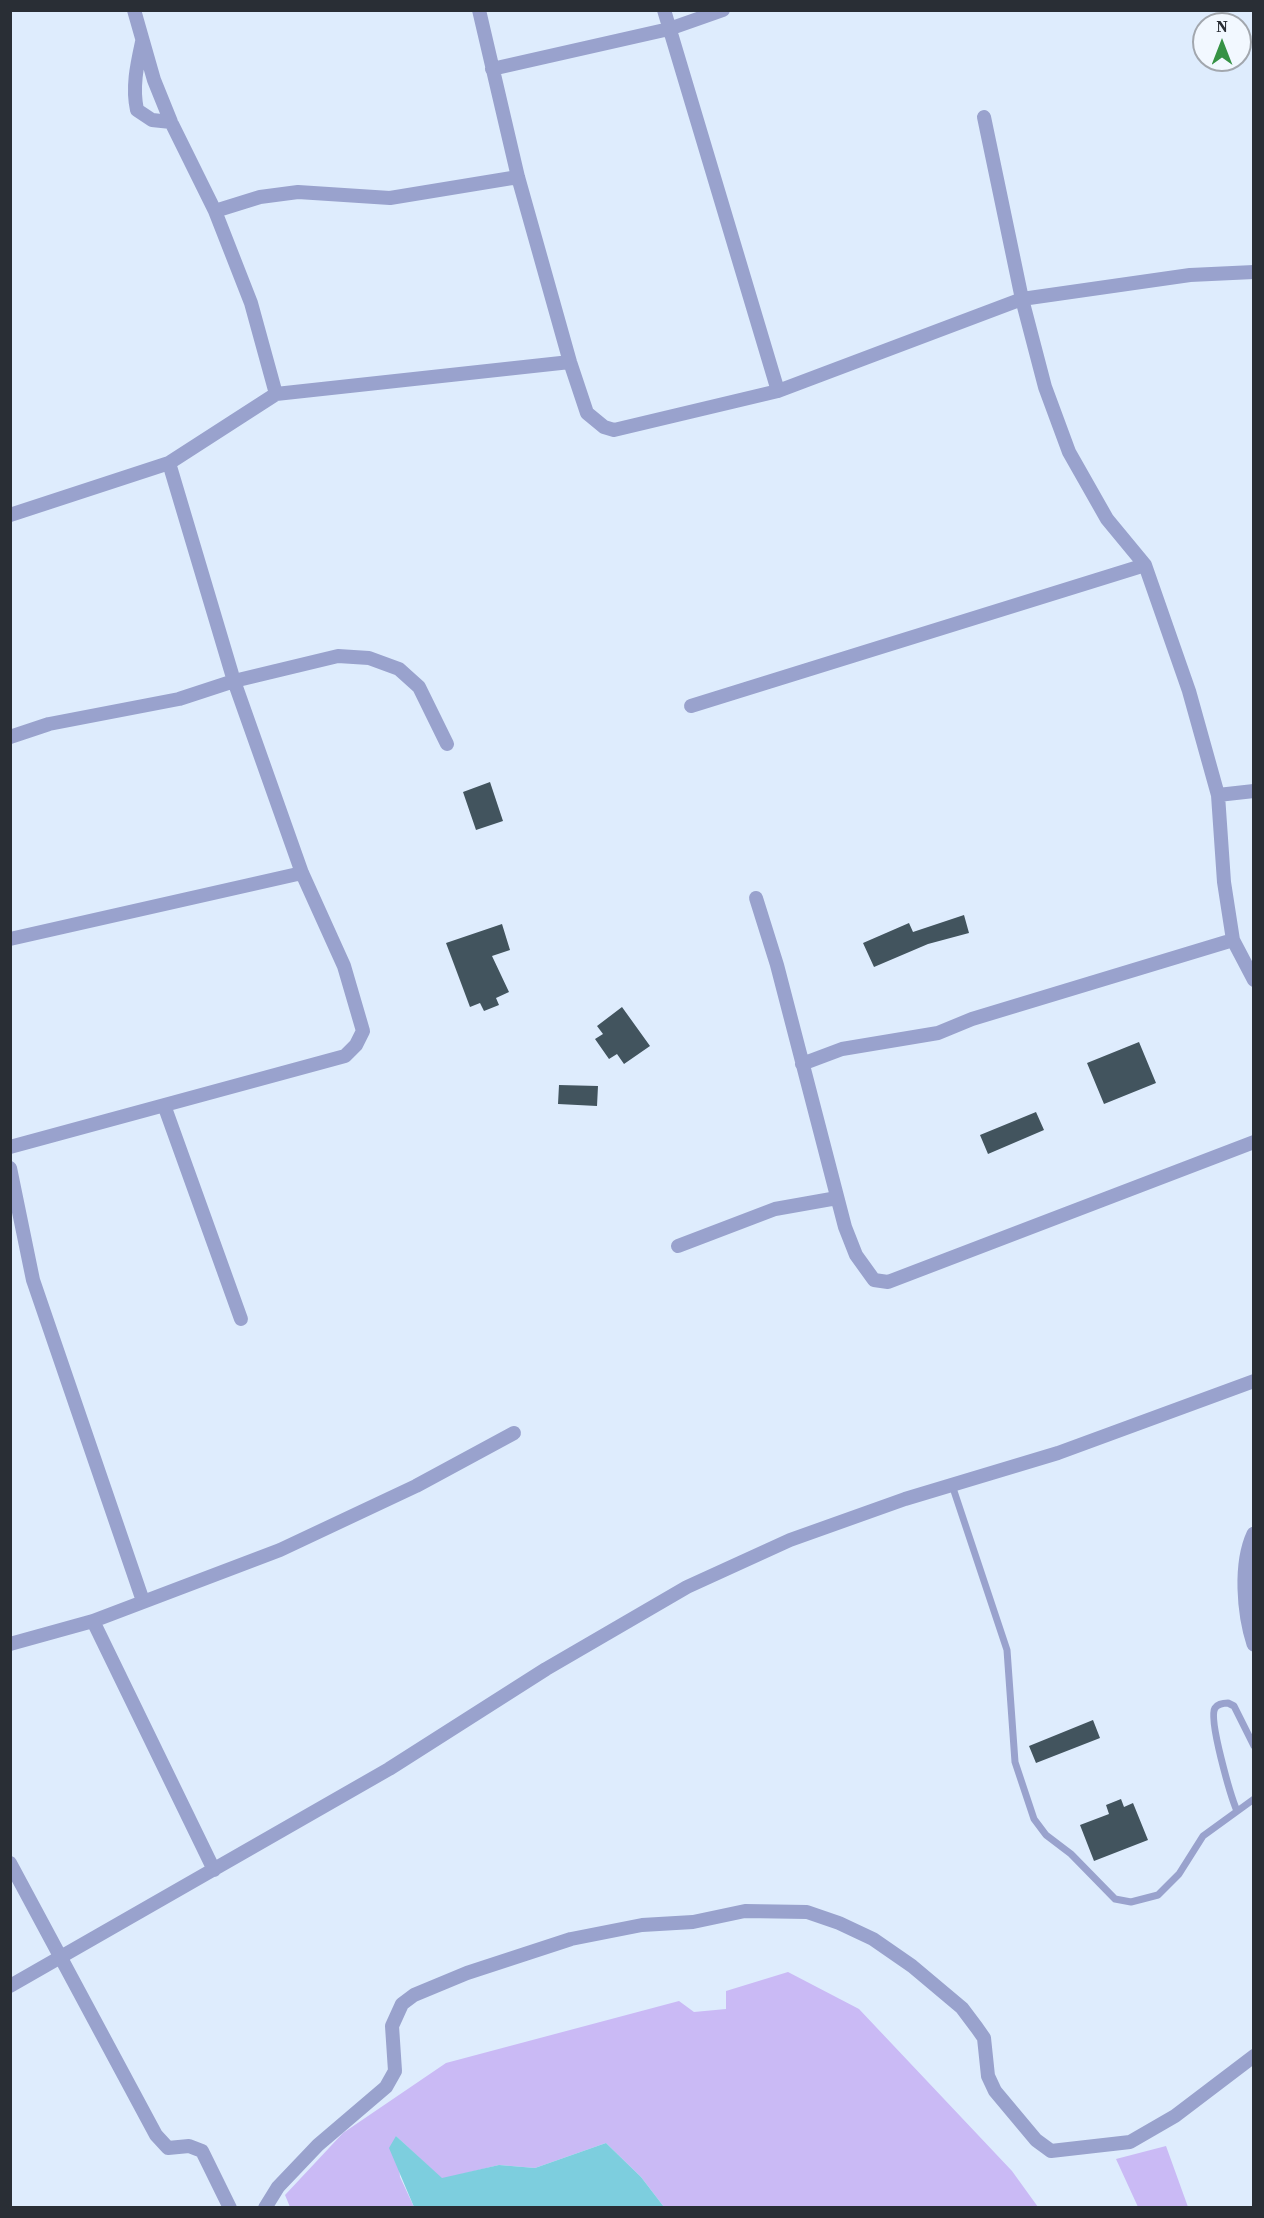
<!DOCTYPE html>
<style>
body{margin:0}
#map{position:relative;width:1264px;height:2218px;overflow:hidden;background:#deecfd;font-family:"Source Serif 4",serif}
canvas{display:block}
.frame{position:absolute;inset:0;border:12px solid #292e35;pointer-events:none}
.north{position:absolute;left:1192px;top:12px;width:60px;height:60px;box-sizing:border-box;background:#f2f8ff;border:2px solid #a2a7ae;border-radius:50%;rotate:0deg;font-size:16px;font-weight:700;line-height:24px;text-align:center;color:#292e35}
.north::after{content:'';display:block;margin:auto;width:21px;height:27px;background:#359244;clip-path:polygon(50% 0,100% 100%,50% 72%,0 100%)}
</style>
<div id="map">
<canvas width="1264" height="2218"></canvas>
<div class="frame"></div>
<div class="north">N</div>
</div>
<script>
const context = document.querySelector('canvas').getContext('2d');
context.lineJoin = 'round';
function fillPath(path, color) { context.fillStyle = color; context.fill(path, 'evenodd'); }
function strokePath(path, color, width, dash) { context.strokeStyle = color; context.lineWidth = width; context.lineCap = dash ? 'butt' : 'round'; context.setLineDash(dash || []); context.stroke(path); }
fillPath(new Path2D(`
 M788,1972l71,37 153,162 26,36h-374l-23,-30 -35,-34 -71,25 -36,-3 -57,14 -46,-43 4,41 14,30h-124l-5,-12 58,-62 103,-70 233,-62 15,11 32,-3v-18z
 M1166,2146l22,61h-50l-22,-48z`), '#cabaf5');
fillPath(new Path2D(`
 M396,2136l46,42 57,-13 36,3 71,-25 35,34 23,30h-250l-25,-59z`), '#7dcede');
fillPath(new Path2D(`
 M490,782l13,39 -27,9 -13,-38z
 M964,915l5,18 -41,11 -54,23 -11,-24 46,-20 4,9z
 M502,924l8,26 -18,6 17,36 -13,6 3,7 -15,6 -4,-8 -10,4 -24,-64z
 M622,1007l28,39 -26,18 -7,-10 -8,5 -14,-20 8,-5 -6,-8z
 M1139,1042l17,41 -52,21 -17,-41z
 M559,1085l39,1 -1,20 -39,-2z
 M1036,1112l8,18 -56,24 -8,-19z
 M1093,1720l7,18 -64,25 -7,-17z
 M1121,1799l3,8 9,-4 15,37 -54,21 -14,-36 29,-11 -3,-9z`), '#42545e');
strokePath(new Path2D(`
 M952,1485l55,165 8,112 19,57 12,16 25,19 44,45 16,3 27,-7 21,-21 24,-38 51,-37
 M1237,1811c-6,-14 -29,-92 -22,-103 3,-4 9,-5 13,-5l6,3 20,40`), '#99a2cd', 7);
strokePath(new Path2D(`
 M134,10l20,70 17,42 44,89 36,92 25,91
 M479,10l39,167 52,185 17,51 17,14 10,3 164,-39 244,-92 168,-24 64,-3
 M664,10l114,381
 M142,42c-5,23 -10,45 -5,68l15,10 19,2
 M492,69l177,-40 54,-19
 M984,117l38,182 23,88 24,65 38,67 38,46 44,126 29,104 6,87 9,58 21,40
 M215,211l45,-14 38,-5 92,6 128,-21
 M10,515l159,-52 107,-69 294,-32
 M691,706l454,-141
 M10,737l39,-13 130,-25 55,-18 104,-25 31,2 30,11 20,18 28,57
 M1218,795l36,-4
 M756,898l21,67 68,262 11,28 18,25 14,2 366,-140
 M10,939l292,-66
 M802,1064l40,-15 96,-16 34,-14 261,-79
 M164,1105l77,214
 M10,1147l335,-91 11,-11 7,-14 -19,-65 -42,-93 -68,-192 -65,-218
 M10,1168l23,112 110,321
 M678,1246l97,-37 62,-11
 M93,1621l121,249
 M10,1644l83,-23 187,-71 136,-64 98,-53
 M10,1863l146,272 12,13 21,-2 13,5 28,57
 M10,1986l379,-217 157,-100 141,-82 103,-47 115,-41 153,-46 196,-72
 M265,2208l13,-21 40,-42 68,-58 9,-16 -3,-45 10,-22 12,-9 53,-22 104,-34 71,-14 51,-3 52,-11 62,1 32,11 34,16 39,27 50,42 15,20 7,10 4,38 7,15 41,49 15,11 79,-9 45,-26 79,-60`), '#99a2cd', 14);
strokePath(new Path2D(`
 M1254,1534c-14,30 -10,79 0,110`), '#99a2cd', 15);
</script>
